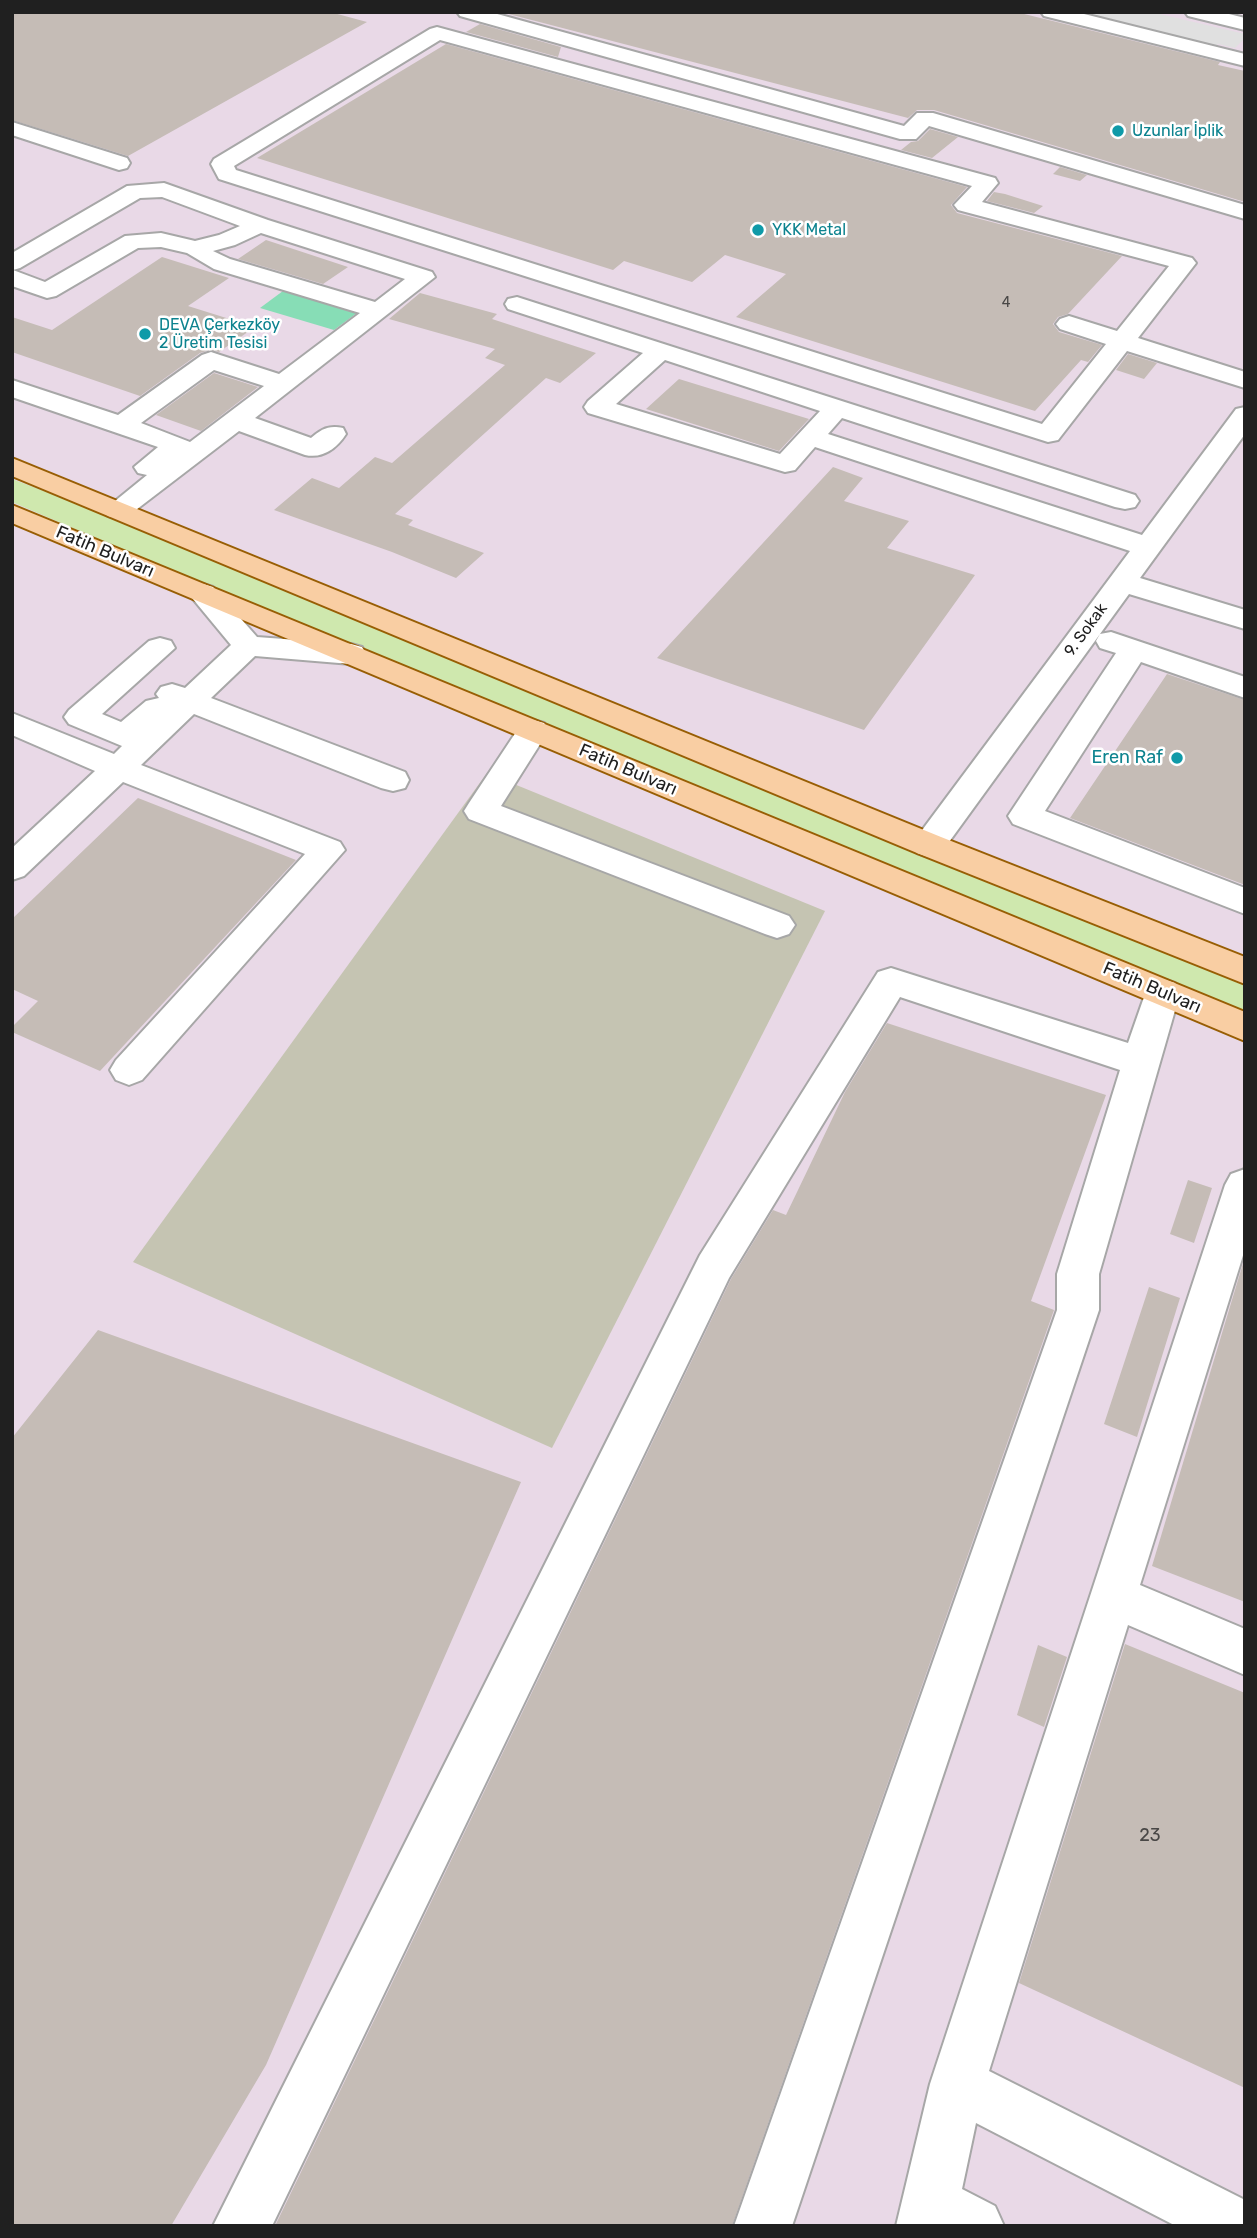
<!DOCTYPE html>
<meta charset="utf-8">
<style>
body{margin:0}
#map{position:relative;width:1257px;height:2238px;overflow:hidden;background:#f0ece7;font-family:Rubik,sans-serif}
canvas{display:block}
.frame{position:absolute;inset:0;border:14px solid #202020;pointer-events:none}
</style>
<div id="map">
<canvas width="1257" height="2238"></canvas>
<div class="frame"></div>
</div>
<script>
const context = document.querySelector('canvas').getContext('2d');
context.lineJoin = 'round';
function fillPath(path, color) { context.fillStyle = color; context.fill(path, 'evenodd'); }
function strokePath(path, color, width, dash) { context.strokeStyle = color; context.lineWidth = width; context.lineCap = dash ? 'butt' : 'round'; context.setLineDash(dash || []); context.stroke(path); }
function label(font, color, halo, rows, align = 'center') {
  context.font = font + ' Rubik,sans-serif'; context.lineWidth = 5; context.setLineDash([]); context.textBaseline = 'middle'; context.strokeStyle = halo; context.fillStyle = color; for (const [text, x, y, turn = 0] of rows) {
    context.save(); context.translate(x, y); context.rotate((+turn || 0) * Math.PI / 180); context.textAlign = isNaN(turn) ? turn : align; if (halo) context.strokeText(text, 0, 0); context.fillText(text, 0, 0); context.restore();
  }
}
fillPath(new Path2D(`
 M12,12h1233v2214h-1233z`), '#e9d9e7');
fillPath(new Path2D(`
 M487,773l338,138 -273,537 -419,-186z`), '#c5c4b2');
fillPath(new Path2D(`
 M12,479l106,40 1127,464v33l-955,-395 -278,-119z`), '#cfe8ae');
fillPath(new Path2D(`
 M287,288l74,22 -27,20 -74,-22z`), '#87ddb6');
fillPath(new Path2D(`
 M1088,12h63l94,22v4l-10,10 -17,-4 -3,4 -131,-32z`), '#e0e0e0');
fillPath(new Path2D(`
 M12,12h318l37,10 -239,134 -116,-36z
 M501,12h515l204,50 -2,3 27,6v131l-311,-92h-17l-9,8z
 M480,24l81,23 -3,10 -92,-25z
 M446,44l521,143 -16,18 6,8 165,43 -54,58 -10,3 -5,7 6,8 43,13 -14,17 -7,-2 -46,51 -299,-94 50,-43 -61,-19 -33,27 -68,-21 -11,9 -356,-112z
 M930,129l28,8 -26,21 -31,-8 10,-8 7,-1z
 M1060,167l27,8 -7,6 -27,-7z
 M994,192l11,2 38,12 -9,7 -47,-12z
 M266,240l82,27 -25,17 -85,-25z
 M162,257l67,21 -41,28 67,21 -36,25 -9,-2 -10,3 -60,43 -128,-44v-35l40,13z
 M420,293l77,21 -5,5 104,34 -36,30 -14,-5 -151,136 18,6 -5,5 76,28 -28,25 -64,-26 -118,-42 38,-32 27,10 36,-31 17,6 113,-98 -20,-7 10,-9 -106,-30z
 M1128,354l29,9 -13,16 -28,-9z
 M214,373l44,14 -57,44 -45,-16z
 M679,379l130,40 -30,32 -133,-42z
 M833,467l30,11 -19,23 65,20 -22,27 88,27 -111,155 -207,-72z
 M1167,674l78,26v185l-175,-67z
 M138,798l158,62 -196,211 -88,-39v-5l26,-26 -26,-12v-70z
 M887,1023l219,72 -75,206 23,9 -322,916h-457l456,-947 42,-69 13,5 59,-123z
 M1188,1180l24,8 -18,55 -24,-9z
 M1244,1260h1v342l-93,-36z
 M1149,1287l31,11 -43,139 -33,-13z
 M98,1330l423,152 -255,583 -95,161h-159v-788z
 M1125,1644l120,49v395l-226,-105z
 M1038,1645l29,12 -23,70 -27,-12z`), '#c5bcb6');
const minor = new Path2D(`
 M457,12h33l414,114 13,-13h16l312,92v14l-316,-93 -13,13h-16l-440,-123z
 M1041,12h35l169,42v12l-201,-50z
 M1185,12h36l24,6v12l-57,-14z
 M437,27l558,151 3,5 -16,19 210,56 4,5 -58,75 107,34v16l-118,-37 -69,89 -10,2 -829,-263 -8,-15 3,-5 216,-130zM440,40l532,146 -18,19 4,5 211,56 -52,65 -48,-15 -9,3 -4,5 4,5 46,15 -64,80 -806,-254 -2,-4z
 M12,122l115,36 3,5 -3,5 -8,2 -107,-35z
 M164,183l104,37 164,52 3,5 -180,141 56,20c11,-9 17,-13 32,-10l3,6c-9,14 -23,25 -41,21l-66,-24 -111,85 -10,2 -10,-2 -4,-6 43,-35 -9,-2 -4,-6 24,-20 -146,-50v-17l106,35 84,-60 9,-3 9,3 59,19 81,-61 -146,-44 -27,-16 -26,-6 -23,1 -82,48 -9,2 -35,-12v-33l115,-67zM162,197l78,29 -21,9 -24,6 -34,-8 -36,3 -80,46 -32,-12 7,-2 120,-70zM261,233l144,46 -30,23 -145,-43 -17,-8 22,-6zM214,370l50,16 -74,56 -49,-19z
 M517,297l618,198 4,6 -4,6 -10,2 -10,-2 -273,-89 -14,16 314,101 94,-126 9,-2v27l-105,144 105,32v19l-116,-35 -188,259 -12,4 -12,-4 -5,-8 5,-8 213,-286 -315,-104 -20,23 -10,2 -197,-59 -4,-6 4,-6 55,-48 -135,-44 -3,-5 3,-5zM665,360l155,51 -40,43 -164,-50z
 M203,584l10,3 44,50 94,7 11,3 4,7 -4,7 -11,3 -96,-8 -44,42 194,74 4,8 -4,8 -12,3 -12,-3 -187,-74 -53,51 199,77 5,8 -203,230 -13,5 -13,-5 -6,-10 6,-10 189,-206 -182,-72 -99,94 -12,4v-32l83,-77 -83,-36v-22l102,41 8,-8 -53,-22 -5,-7 5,-7 80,-69 11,-3 11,3 4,7 -73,66 19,8 25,-21 13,-3 -3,-4 5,-7 11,-3 13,4 46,-43 -43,-52 5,-6z
 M1111,632l134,45v21l-104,-36 -96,149 200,77v26l-232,-90 -5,-8 108,-163 -16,-5 -4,-7 4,-7z
 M533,720l11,3 5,7 -48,76 288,110 6,9 -6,9 -12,4 -12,-4 -296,-115 -5,-8 5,-8 53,-80z
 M891,968l237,75 21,-60 13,-4 13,4 5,10 -81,281v36l-307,916h-58l323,-916v-36l63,-204 -220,-73 -171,281 -457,948h-59l487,-971 178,-283z
 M1245,1169v80l-105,336 105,44v46l-117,-50 -139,446 256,129v26h-69l-200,-103 -14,66 33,17 9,20h-108l34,-142 295,-899 6,-11z`);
const major = new Path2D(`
 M12,458l929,379 304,120v27l-328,-131 -905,-377z
 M12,505l1233,507v29l-1233,-518z`);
strokePath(minor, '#a7a7a7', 4);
strokePath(major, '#985e04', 4);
fillPath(minor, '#fff');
fillPath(major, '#f9cea3');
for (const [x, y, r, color] of [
 [1118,131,7,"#0f9aa8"],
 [758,230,7,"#0f9aa8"],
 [145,334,7,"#0f9aa8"],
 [1177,758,7,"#0f9aa8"]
]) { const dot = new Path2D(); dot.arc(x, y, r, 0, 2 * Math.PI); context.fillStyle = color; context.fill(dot); strokePath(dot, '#fff', 2.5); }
label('14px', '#494746', null, [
 ["4",1006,303]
]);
label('16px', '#0d838f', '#fff', [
 ["Uzunlar İplik",1132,131],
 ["YKK Metal",772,230],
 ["DEVA Çerkezköy",159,325],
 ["2 Üretim Tesisi",159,343]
], 'left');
label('16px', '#202020', '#fff', [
 ["9. Sokak",1086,630,-54]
]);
label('18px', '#202020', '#fff', [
 ["Fatih Bulvarı",105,552,23],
 ["Fatih Bulvarı",628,770,23],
 ["Fatih Bulvarı",1152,988,23]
]);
label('18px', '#0d838f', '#fff', [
 ["Eren Raf",1163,758]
], 'right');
label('18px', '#494746', null, [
 ["23",1150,1836]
]);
</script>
